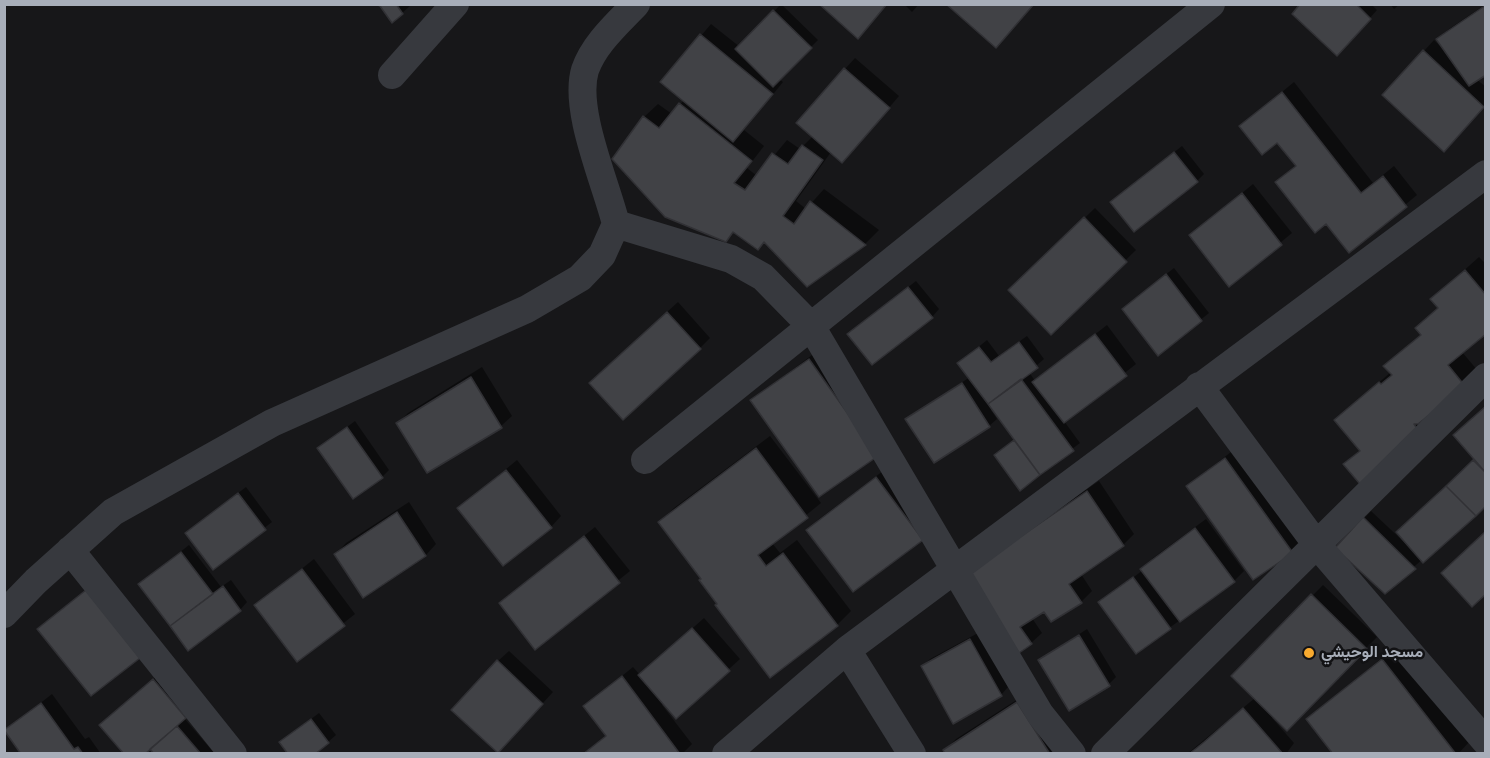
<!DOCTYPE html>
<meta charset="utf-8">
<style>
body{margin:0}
#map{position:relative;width:1490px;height:758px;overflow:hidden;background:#171719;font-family:Signika,sans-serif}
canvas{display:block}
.frame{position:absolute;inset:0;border:6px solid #a8aeb9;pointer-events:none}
</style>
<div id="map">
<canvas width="1490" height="758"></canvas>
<div class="frame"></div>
</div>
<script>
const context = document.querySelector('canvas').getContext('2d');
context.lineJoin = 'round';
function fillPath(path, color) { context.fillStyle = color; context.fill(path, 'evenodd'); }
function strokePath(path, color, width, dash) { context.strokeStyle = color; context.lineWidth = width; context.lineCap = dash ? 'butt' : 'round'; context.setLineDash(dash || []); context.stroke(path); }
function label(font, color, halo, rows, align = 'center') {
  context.font = font + ' Signika,Vazirmatn,sans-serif'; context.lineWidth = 5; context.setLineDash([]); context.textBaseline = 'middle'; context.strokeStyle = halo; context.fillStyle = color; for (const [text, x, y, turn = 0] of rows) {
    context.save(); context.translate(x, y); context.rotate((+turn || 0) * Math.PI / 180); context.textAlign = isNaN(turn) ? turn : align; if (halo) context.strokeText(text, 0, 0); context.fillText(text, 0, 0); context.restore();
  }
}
fillPath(new Path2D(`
 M381,4h28l1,2 -8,7z
 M781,4l37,36 -39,39 4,3 -39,48 20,16 -17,22 10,8 30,-36 13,9 13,-13 32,-67 10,-11 44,38 -46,54 -22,2 -35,49 10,8 18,-20 55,41 -14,14 -58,41 -42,-44 -7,7 -23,-17 -9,9 -82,-123 14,-13 14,10 12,-14 -22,-18 49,-58 29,23z
 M904,4h15l-7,8z
 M1302,4h69l6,6 -33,37z
 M1390,4h10l-6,5z
 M1486,4v69l-10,6 10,8v18l-31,34 -31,-88 10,-11 6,6 -2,-6 11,-11z
 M1294,82l79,101 21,-17 23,29 -68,56 -24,-28 -48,-41 20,-17 -19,-24 -37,-15z
 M1182,146l22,28 -7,7 -77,14z
 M1253,184l39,49 -63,52 -38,-50z
 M1095,208l41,42 -85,83 -41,-43z
 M1479,257l7,7v68l-24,20 16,19 -59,61 -73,32 15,-15 -25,-29 55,-48 -5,-6 36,-32 -5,-6 22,-21 -7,-8z
 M1174,268l35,45 -51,41 -27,-52z
 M916,281l23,28 -7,8 -75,10z
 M678,302l32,36 -10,10 -99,24z
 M1107,325l29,39 -72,57 16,22 -60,45 -24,-33 19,-16 -22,-30 -2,1 6,9 -8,7 -82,-7 63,-42 -11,-14 28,-23 12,16 28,-20 17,23 -15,13 6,9z
 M820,349l67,95 -135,-44z
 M482,367l30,49 -11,10 -104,-2 11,-11z
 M1486,407v97l-101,88 -48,-44 34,-37 34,32 1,-1 -1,-18 70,-64z
 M355,421l34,49 -7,7 -63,-29z
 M770,436l51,67 -49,40 8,10 17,-13 54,71 -14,14 -118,-21 -59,-82 14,-14z
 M1236,448l66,93 -10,10 -104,-65z
 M517,460l44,56 -10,11 -92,-19z
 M887,468l35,70 -114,-8 11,-11z
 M1099,481l35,53 -11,11 -42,29 11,17 -11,11 -37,8 -12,8 10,15 -11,10 -64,-69 11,-11z
 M246,487l26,35 -59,46 -18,-42z
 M409,502l27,42 -10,11 -63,41 -27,-42 10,-11z
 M1206,519l38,52 -10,10 -98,71 -36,-49 43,-33 10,-12z
 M595,527l35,44 -95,76 -34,-44z
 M189,545l32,42 10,-7 16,22 -7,8 -100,-26z
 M314,559l41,55 -58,46 -41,-55z
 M1323,585l54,52 -90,92 -13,-13 -2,2 22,25 -8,11h-99l68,-56 -22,-22z
 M704,618l36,41 -64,58 -12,-14 -2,2 30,39 -10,10h-100l25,-19 -22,-29 48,-39 7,8z
 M1087,629l29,48 -7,7 -69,-24z
 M978,633l30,54 -7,8 -78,-28 7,-8z
 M1396,646l74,95 -12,13h-123l-27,-35z
 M509,651l44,41 -44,48 -11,-79z
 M161,672l31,37 -8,9 31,36h-59l-47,-36z
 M1029,692l32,51 -11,10 -103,1 -2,-4 11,-11z
 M52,694l33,45 4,-2 12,17h-78l-17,-24z
 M319,713l17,22 -8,7h-47z`), '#0007');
const building = new Path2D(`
 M376,4h20l7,10 -11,9 -12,-17z
 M819,4h68l-29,35z
 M946,4h88l-38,44z
 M1300,4h56l15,15 -34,37 -45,-42z
 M1486,5v70l-17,11 -33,-47z
 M773,10l39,38 -39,39 -38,-38z
 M700,34l73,60 -40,48 -73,-60z
 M1423,50l61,57 -40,45 -62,-57z
 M844,68l46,40 -48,55 -46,-40z
 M1282,92l79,101 22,-17 24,31 -58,46 -23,-29 -11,9 -40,-51 21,-16 -19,-23 -15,12 -23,-29z
 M679,103l73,58 -18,22 11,7 27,-37 16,11 14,-19 21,15 -40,56 11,8 16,-23 56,44 -59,42 -43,-45 -6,8 -25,-18 -7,10 -61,-25 -53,-58 31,-43 16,12z
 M1174,152l24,30 -64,50 -24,-30z
 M1242,193l40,52 -53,42 -40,-52z
 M1084,217l43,45 -76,73 -43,-45z
 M1465,270l21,25v39l-38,31 17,21 -47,38h-4l6,9 -55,57 -22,-26 17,-13 -26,-31 45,-38 2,2 11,-9 -9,-9 38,-31 -6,-7 23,-20 -8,-9z
 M1166,274l36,47 -44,35 -36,-47z
 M908,287l25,31 -61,47 -25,-31z
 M667,312l34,37 -78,71 -34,-37z
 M1095,334l32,42 -63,47 -32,-41z
 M1019,342l19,26 -50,36 -31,-41 22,-16 12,15z
 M809,359l69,97 -59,41 -69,-97z
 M471,377l31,51 -75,45 -31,-50z
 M1021,379l53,72 -34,24 -52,-71z
 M962,383l28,44 -56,36 -29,-44z
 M1486,406v67l-33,-38z
 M347,427l36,51 -30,21 -36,-51z
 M1014,440l26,35 -20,16 -26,-36z
 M756,448l52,70 -50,37 8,11 17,-13 55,73 -68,52 -55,-73 2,-1 -18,-24 2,-1 -43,-57z
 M1225,458l68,95 -40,27 -67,-94z
 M1473,460l13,13v33l-10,10 -30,-30z
 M506,470l46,58 -49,38 -46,-58z
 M876,477l47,63 -70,52 -47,-62z
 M1446,486l30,30 -53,47 -27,-31z
 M1087,491l37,55 -55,38 13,19 -31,19 -7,-10 -24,15 12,17 -13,9 -53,-79z
 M238,493l28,37 -53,40 -28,-37z
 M397,512l29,44 -63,42 -29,-44z
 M1363,517l53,52 -31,25 -50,-46z
 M1195,528l40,54 -55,40 -40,-53z
 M1486,531v63l-14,13 -31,-34z
 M584,536l36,47 -85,67 -36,-47z
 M181,552l32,42 -43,32 -32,-42z
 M302,569l43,57 -48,36 -43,-57z
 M1133,577l38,52 -35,25 -38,-52z
 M223,586l18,25 -53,40 -18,-25z
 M86,590l54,68 -49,38 -54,-67z
 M1311,594l56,55 -80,82 -56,-55z
 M692,628l38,43 -54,48 -38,-44z
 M1079,635l31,51 -41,25 -31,-51z
 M970,639l32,57 -49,28 -32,-58z
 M1382,659l74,95h-123l-27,-35z
 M497,660l46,44 -45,49 -47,-43z
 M622,676l58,78h-97l23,-18 -23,-30z
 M153,679l33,39 -41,36h-21l-25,-29z
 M1017,702l33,52h-105l-2,-4z
 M41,703l33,46 4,-2 5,7h-62l-17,-24z
 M1243,708l40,46h-94l15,-12z
 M311,719l18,24 -14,11h-27l-9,-12z
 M177,726l24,28h-47l-4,-5z`);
fillPath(building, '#414246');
strokePath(building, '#313135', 1.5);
strokePath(new Path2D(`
 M392,75l63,-71
 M616,224l115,35 32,18 48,49 229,388 32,40
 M1199,386l118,159 169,197
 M645,460l566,-456
 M70,550l163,204
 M4,614l32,-33 77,-69 159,-89 255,-114 53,-31 22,-23 14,-31c-10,-41 -43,-114 -31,-154 9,-26 32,-46 51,-66
 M847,650l65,104
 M726,754l121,-104 639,-476
 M1105,754l381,-377`), '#37393e', 28);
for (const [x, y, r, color] of [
 [1309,653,6,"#f8aa2f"]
]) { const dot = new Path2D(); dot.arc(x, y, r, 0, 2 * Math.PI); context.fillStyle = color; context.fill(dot); strokePath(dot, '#121214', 2); }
label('bold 16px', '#a8aeb9', '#121214', [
 ["مسجد الوحيشي",1321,653]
], 'left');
</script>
